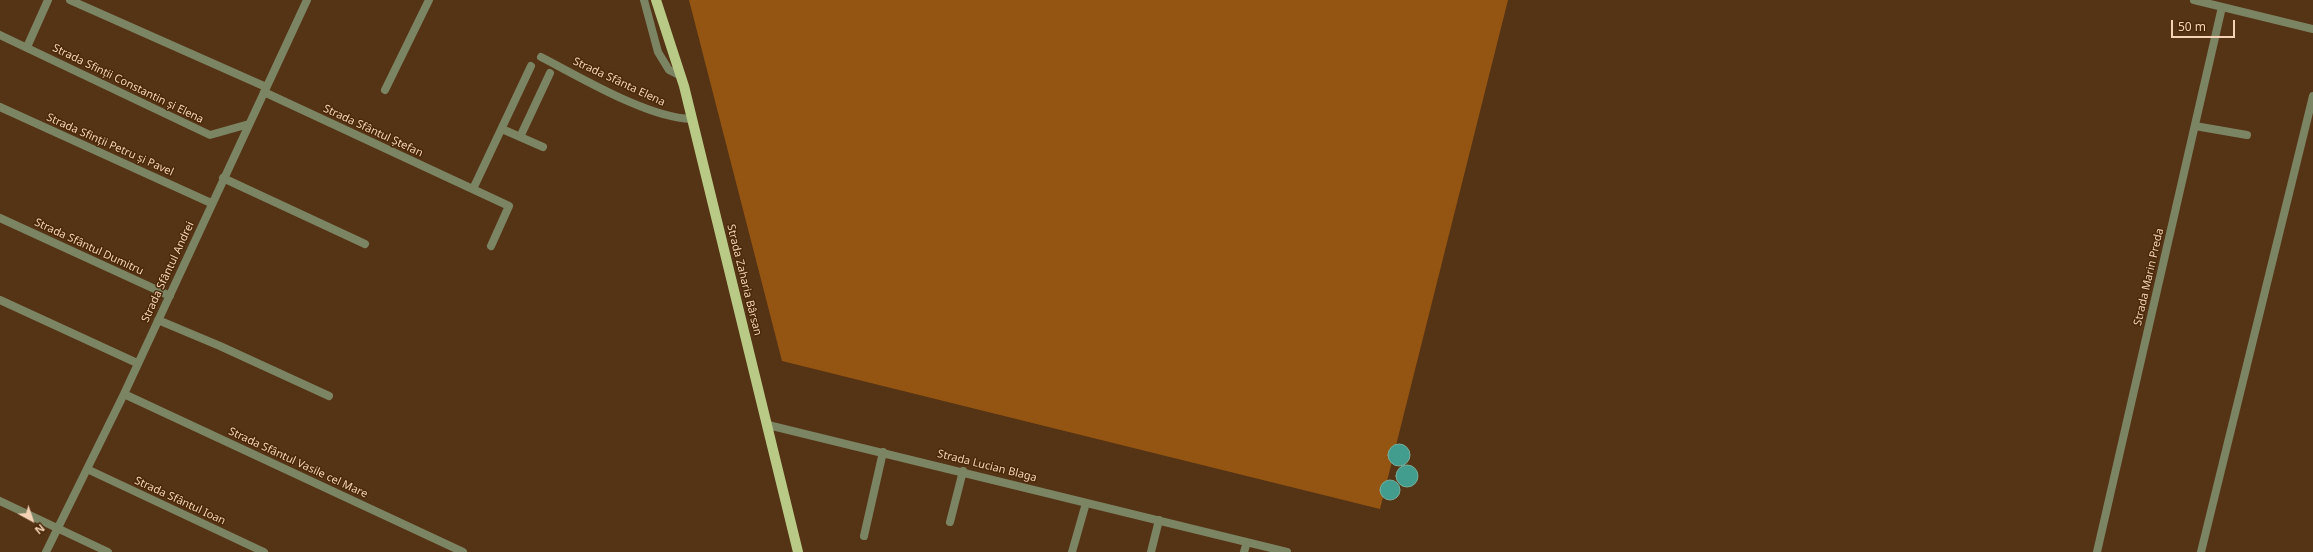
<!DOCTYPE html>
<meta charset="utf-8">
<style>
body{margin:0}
#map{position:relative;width:2313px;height:552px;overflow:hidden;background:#553315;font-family:"Noto Sans",sans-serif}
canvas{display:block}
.north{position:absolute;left:12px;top:500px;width:40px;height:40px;-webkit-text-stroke:3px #4a2909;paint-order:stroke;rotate:140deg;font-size:11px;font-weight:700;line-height:16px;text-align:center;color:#f5d2b6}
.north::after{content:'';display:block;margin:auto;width:14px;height:18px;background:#f5d2b6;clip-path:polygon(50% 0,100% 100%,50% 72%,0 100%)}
.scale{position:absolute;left:2171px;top:20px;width:64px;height:18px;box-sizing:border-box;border:2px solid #f5d2b6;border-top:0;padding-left:5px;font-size:12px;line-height:14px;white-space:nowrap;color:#f5d2b6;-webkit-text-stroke:3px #4a2909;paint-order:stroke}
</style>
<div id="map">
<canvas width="2313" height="552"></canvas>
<div class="north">N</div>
<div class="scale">50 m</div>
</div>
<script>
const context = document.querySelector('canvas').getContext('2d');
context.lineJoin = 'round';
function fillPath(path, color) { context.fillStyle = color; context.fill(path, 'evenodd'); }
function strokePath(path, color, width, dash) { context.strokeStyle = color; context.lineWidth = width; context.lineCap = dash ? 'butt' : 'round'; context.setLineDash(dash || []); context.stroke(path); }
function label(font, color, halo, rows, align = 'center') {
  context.font = font + ' "Noto Sans",sans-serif'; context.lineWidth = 3; context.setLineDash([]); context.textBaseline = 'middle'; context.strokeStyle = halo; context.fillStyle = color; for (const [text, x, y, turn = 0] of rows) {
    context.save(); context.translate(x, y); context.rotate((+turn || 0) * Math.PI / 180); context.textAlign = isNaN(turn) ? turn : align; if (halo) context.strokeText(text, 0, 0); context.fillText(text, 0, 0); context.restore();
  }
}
fillPath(new Path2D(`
 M689,0h819l-128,509 -598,-148z`), '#945512');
const water = new Path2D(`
 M1388 455a11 11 0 1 1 22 0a11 11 0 1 1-22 0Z
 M1396 476a11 11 0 1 1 22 0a11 11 0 1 1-22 0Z
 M1380 490a10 10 0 1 1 20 0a10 10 0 1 1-20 0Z`);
fillPath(water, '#439d8e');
strokePath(water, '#78ad9a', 1);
strokePath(new Path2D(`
 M70,0l196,87
 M644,0l14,52 11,18 12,6
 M2194,0l119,29
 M0,35l210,100 39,-11
 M27,47l21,-47
 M541,57c39,20 107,61 150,62
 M385,90l44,-90
 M264,92l245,114 -18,40
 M0,107l211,96
 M2195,126l52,9
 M502,129l41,18
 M520,137l30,-64
 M223,178l142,66
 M473,189l58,-123
 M0,218l170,78
 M0,300l137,63
 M158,320l62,26 109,50
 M124,394l339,158
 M768,425l519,127
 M87,469l177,83
 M0,501l108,51
 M950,522l13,-51
 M864,536l19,-84
 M46,552l78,-158 183,-394
 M1072,552l14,-49
 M1151,552l8,-32
 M1244,552l3,-10
 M2097,552l125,-545
 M2201,552l112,-456`), '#7b8463', 8);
strokePath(new Path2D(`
 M656,0l28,86 114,466`), '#b8ca85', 10);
label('11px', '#f5d2b6', '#4a2909', [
 ["Strada Sfânta Elena",619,82,25],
 ["Strada Sfinții Constantin și Elena",128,84,26],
 ["Strada Sfântul Ștefan",373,131,25],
 ["Strada Sfinții Petru și Pavel",110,145,24],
 ["Strada Sfântul Dumitru",89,247,25],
 ["Strada Sfântul Andrei",168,272,-65],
 ["Strada Marin Preda",2149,277,-77],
 ["Strada Zaharia Bârsan",744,280,76],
 ["Strada Sfântul Vasile cel Mare",298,463,25],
 ["Strada Lucian Blaga",987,466,14],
 ["Strada Sfântul Ioan",180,501,25]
]);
</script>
